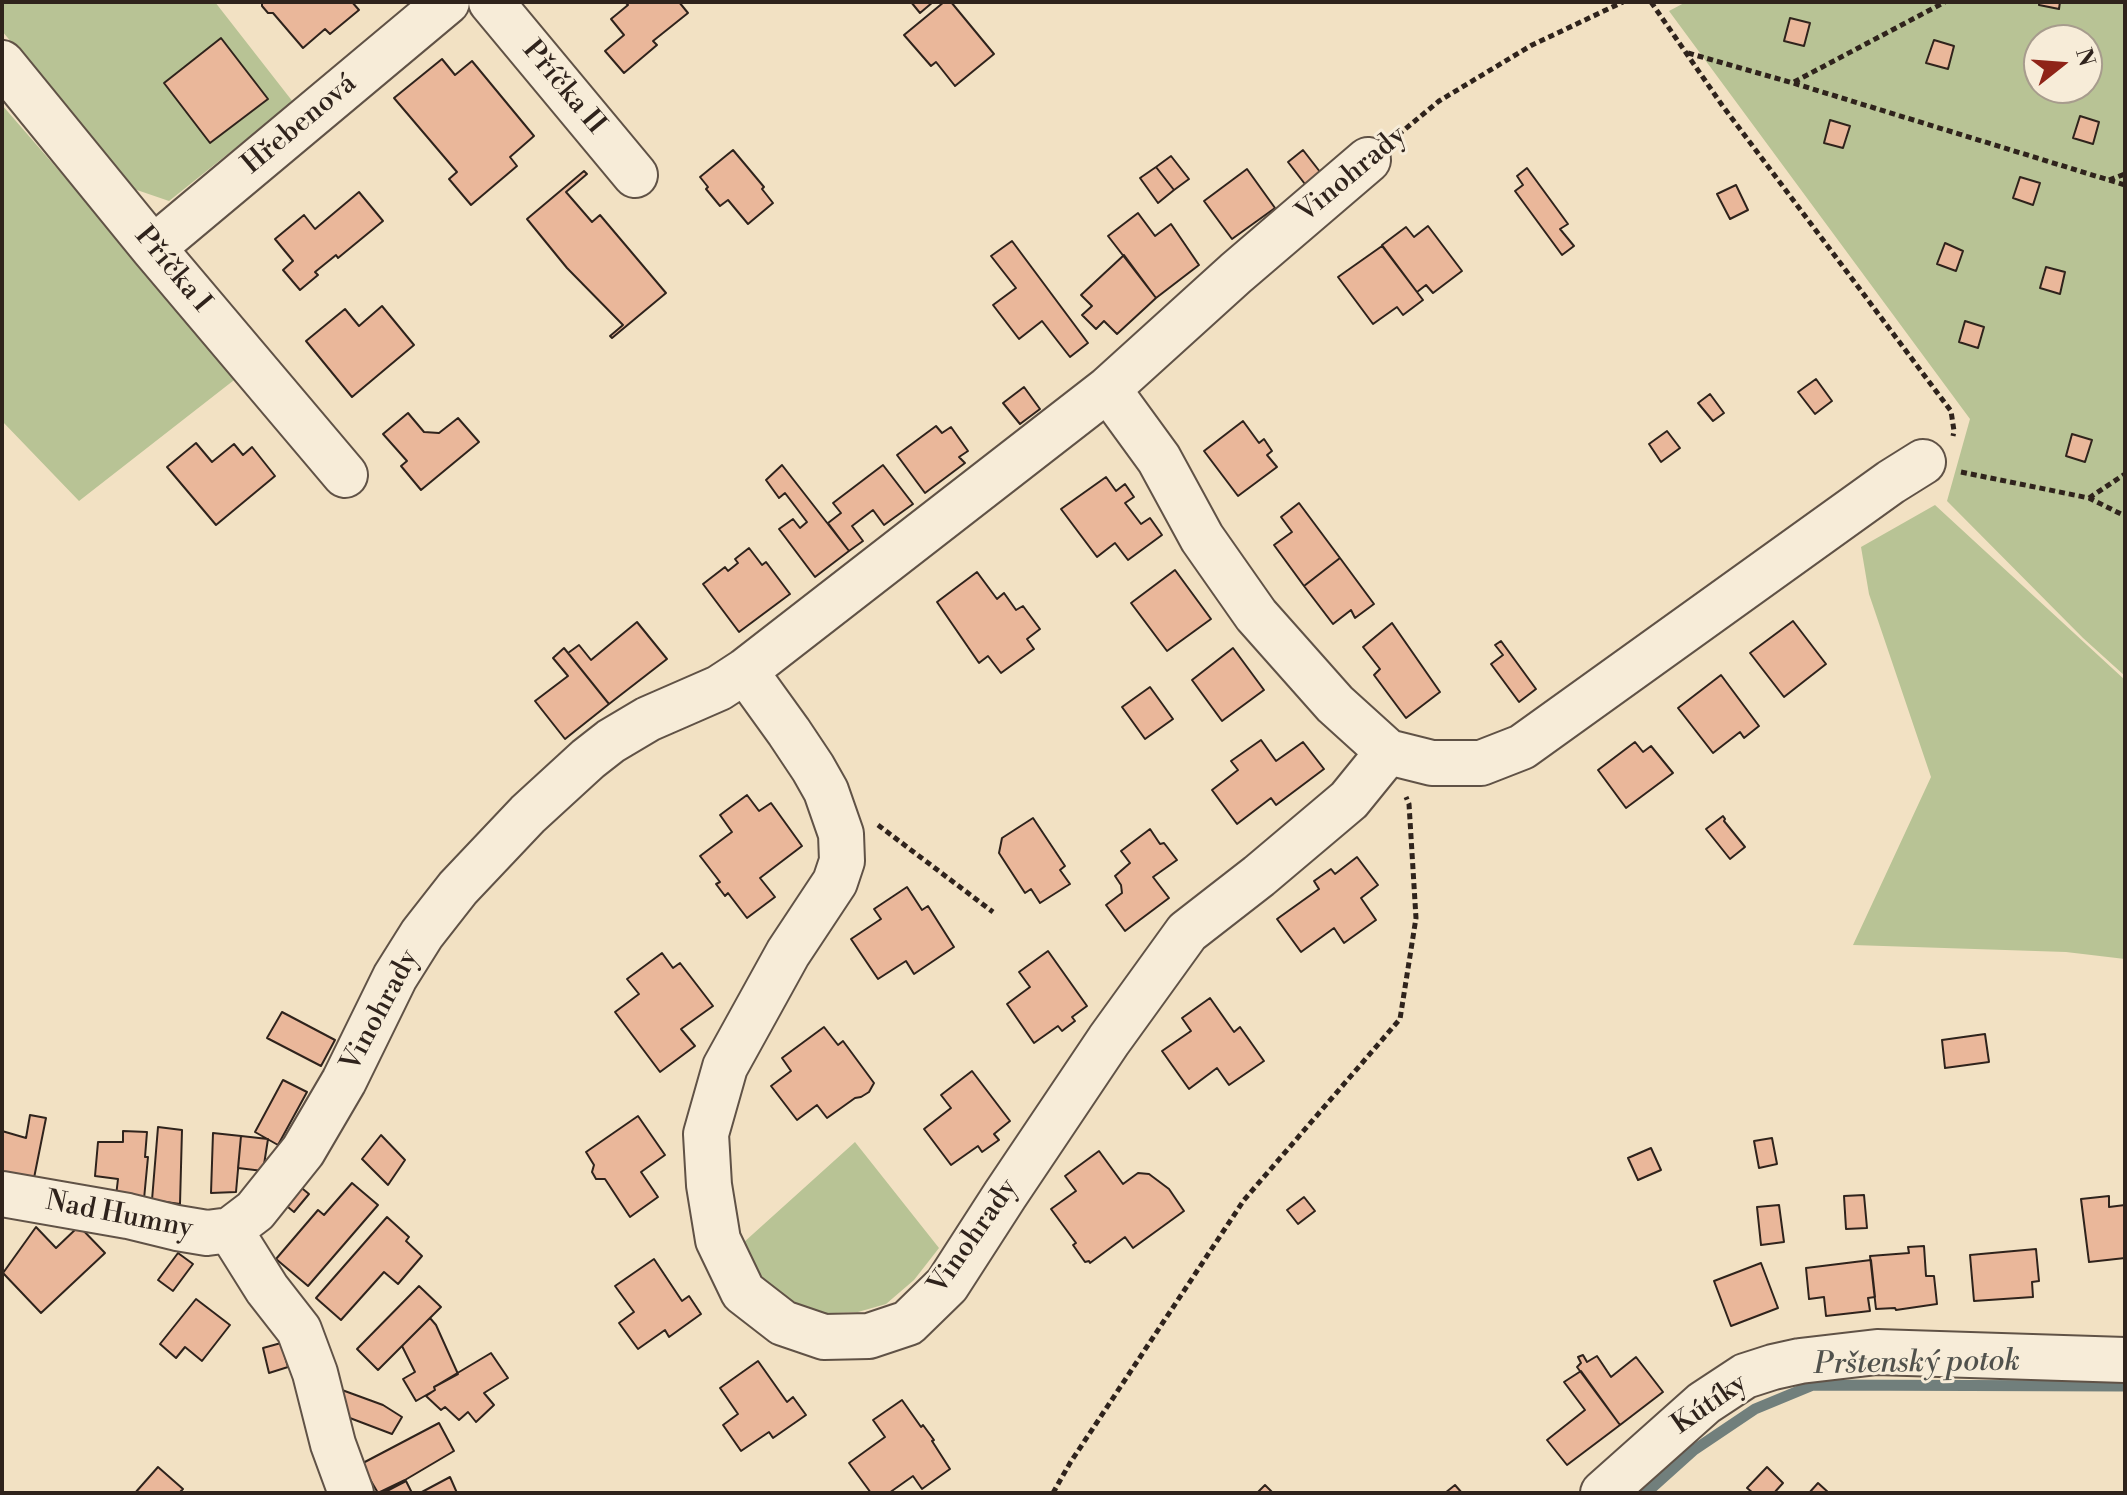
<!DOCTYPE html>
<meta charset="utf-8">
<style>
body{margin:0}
#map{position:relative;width:2127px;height:1495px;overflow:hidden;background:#f2e1c3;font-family:"Libre Bodoni",serif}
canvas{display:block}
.frame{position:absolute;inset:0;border:4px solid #2f231c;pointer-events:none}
.north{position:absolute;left:2023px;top:24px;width:80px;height:80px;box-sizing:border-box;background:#f7ecd8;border:2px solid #a79c8d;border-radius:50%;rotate:73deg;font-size:22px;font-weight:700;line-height:32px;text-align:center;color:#2f231c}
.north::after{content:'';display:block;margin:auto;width:28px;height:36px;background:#8f2418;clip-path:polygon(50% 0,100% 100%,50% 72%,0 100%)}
</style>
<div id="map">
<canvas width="2127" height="1495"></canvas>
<div class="frame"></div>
<div class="north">N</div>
</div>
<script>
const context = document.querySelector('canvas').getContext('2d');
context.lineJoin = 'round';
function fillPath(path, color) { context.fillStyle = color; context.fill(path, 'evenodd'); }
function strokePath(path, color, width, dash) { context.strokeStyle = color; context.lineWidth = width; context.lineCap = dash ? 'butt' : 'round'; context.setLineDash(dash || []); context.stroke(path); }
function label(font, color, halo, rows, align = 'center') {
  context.font = font + ' "Libre Bodoni",serif'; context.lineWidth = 6; context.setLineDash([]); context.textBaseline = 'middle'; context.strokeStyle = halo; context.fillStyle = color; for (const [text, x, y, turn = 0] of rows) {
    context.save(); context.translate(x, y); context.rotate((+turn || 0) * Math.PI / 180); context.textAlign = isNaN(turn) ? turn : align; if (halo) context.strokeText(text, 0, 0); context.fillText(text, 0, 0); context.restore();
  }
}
fillPath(new Path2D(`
 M3,2h212l78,100 -124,99 -35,-12 -132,-158z
 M1686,2h439v674l-42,-38 -136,-137 23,-82 -301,-408zM2039,40h48v48h-48z
 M2,105l236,272 -159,124 -77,-80z
 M1935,505l190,175v279l-59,-7 -213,-7 78,-168 -62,-183 -8,-47z
 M855,1142l84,106 -25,32 -28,24 -28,8 -45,2 -46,-26 -24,-45z`), '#b8c395');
strokePath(new Path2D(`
 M1646,1493l48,-43 61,-41 58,-24 312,1`), '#717f7c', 11);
const building = new Path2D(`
 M262,2h90l7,8 -29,24 -5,-5 -22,19 -30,-35h-5l-6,-7z
 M625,2h54l9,11 -35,28 4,4 -33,28 -19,-22 19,-16 -13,-16 17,-14z
 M911,2h22l-13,11z
 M944,2h7l43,52 -39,32 -19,-24 -5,4 -27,-31z
 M2039,2h21l-1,7 -20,-4z
 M1790,18l20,5 -6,23 -20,-5z
 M221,38l47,61 -58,44 -46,-60z
 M1934,40l20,6 -6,23 -22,-6z
 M442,59l13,16 17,-14 62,75 -24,21 7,9 -46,39 -22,-26 8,-7 -63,-74z
 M2080,116l19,6 -6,22 -20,-6z
 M1830,120l20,6 -7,22 -19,-5z
 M733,150l31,37 -2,2 11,14 -25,21 -20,-24 -8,6 -14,-17 2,-2 -8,-10z
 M1303,150l21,27 -16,11 -20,-26z
 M1171,156l18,23 -15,11 -18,-23z
 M1156,167l18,23 -16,13 -18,-25z
 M1527,168l41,56 -8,5 14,17 -12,9 -47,-64 8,-6 -6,-9z
 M1247,169l28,39 -43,31 -28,-38z
 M584,171l3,3 -21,18 26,30 8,-7 66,78 -54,45 -2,-2 13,-11 -56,-57 -40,-49z
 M2020,177l20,6 -7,22 -20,-7z
 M1736,185l12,25 -18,9 -13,-25z
 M359,192l24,29 -45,37 -2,-3 -21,17 3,3 -18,15 -17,-20 10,-9 -18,-22 29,-24 11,14z
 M1138,213l17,23 16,-12 28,41 -43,33 -48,-62z
 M1428,226l34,45 -29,22 -7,-8 -9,7 -35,-47 24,-18 8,10z
 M1012,241l76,102 -18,14 -28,-36 -23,18 -26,-34 23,-17 -25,-32z
 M1945,243l18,8 -7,20 -19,-7z
 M1382,246l41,54 -20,15 -6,-8 -24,17 -35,-47z
 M1124,255l32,43 -39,36 -13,-13 -8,8 -14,-14 10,-9 -11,-11z
 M2046,267l19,5 -5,22 -20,-6z
 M382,306l32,39 -62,52 -46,-56 39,-32 14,17z
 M1965,321l19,6 -6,21 -19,-6z
 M1816,379l16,22 -17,13 -17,-22z
 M1024,387l16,22 -20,15 -17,-21z
 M1710,394l14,19 -11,8 -15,-18z
 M408,413l16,19 15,1 19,-15 21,24 -58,48 -20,-24 6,-5 -24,-27z
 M1243,421l16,22 5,-4 8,12 -5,4 10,12 -39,29 -34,-45z
 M936,426l6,7 9,-6 17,24 -9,6 6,6 -40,30 -28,-38z
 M1667,431l13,17 -19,14 -12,-18z
 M2072,434l20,6 -7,22 -19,-6z
 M196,443l16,19 22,-18 9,11 9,-8 23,29 -59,49 -49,-58z
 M782,465l67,86 -34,26 -36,-48 14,-10 7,9 7,-6 -22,-29 -6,5 -13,-18z
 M883,465l30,39 -29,21 -11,-15 -21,16 11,15 -14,10 -21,-28 13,-10 -8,-10z
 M1106,477l10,14 9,-7 9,13 -9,6 16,21 9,-6 12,17 -34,25 -13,-17 -18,14 -36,-48z
 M1299,503l41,55 -36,28 -30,-41 18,-13 -11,-15z
 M749,548l13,17 4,-3 24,32 -51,38 -36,-48 22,-17 3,4 10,-8 -3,-4z
 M1340,558l34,46 -19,14 -4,-8 -18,14 -29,-38z
 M1175,570l36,49 -44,32 -36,-48z
 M977,572l20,27 7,-6 12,17 7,-4 17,23 -13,10 7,10 -33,24 -13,-17 -9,7 -42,-61z
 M1793,621l33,43 -42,33 -34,-44z
 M637,622l30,37 -58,45 -41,-51 11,-8 12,15z
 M1392,623l48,69 -34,26 -32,-43 6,-6 -17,-22z
 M1501,641l35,48 -17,13 -28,-38 12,-9 -8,-10z
 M564,648l45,56 -44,35 -30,-38 33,-25 -15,-18z
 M1233,648l31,42 -42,31 -30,-41z
 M1721,675l38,51 -15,12 -4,-6 -27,21 -35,-45z
 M1150,687l23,32 -28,20 -23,-32z
 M1261,740l15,21 27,-19 21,27 -48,36 -5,-7 -34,26 -25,-34 26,-20 -7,-9z
 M1635,742l8,10 8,-6 22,27 -47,35 -28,-38z
 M747,795l12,16 12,-8 31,43 -42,32 15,19 -28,21 -19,-25 -3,3 -9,-12 4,-2 -20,-26 32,-24 -12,-17z
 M1723,816l2,3 -1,2 21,26 -15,12 -24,-30z
 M1033,818l32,48 -5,4 10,14 -30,19 -9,-14 -6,4 -26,-40 3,-15z
 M1150,829l10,15 4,-1 13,17 -24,17 16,21 -44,33 -19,-26 16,-12 -1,-8 -6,-9 15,-13 -9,-12z
 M1357,857l21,28 -17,13 15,22 -32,23 -10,-15 -33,24 -24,-33 42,-30 -5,-8 17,-12 4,5z
 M907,887l15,23 6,-4 26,41 -40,27 -8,-13 -28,18 -27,-40 30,-20 -7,-10z
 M1048,951l39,55 -15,11 3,4 -13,10 -4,-5 -24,17 -27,-39 23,-17 -11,-15z
 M662,953l11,15 7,-5 33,43 -32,23 14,17 -35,26 -45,-60 24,-18 -12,-15z
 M1210,998l24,34 6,-5 24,34 -35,24 -12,-17 -28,21 -27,-38 29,-20 -9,-13z
 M282,1012l53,28 -14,26 -54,-28z
 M824,1027l14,18 5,-4 31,42 -5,9 -8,5 -6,1 -28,20 -10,-13 -20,15 -26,-34 20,-15 -9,-13z
 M1985,1034l4,28 -44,6 -3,-28z
 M972,1071l38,50 -16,13 5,6 -17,12 -4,-6 -27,19 -27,-36 27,-21 -10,-13z
 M283,1080l24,12 -29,53 -23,-13z
 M30,1115l16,3 -12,60 -32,-6v-41l24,7z
 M638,1116l27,39 -24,17 17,25 -28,20 -25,-38h-9l-4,-7 2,-7 -8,-13z
 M158,1127l24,3 -2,74 -28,-4z
 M123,1131l24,1 -2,25h3l-4,42 -28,-3 2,-17 -23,-3 3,-34h25z
 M213,1133l28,3 -5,56 -25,1z
 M381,1135l24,25 -17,25 -26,-26z
 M241,1136l27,3 -5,32 -25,-3z
 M1772,1138l5,26 -18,4 -5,-27z
 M1651,1148l10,22 -23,10 -10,-22z
 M1099,1151l24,33 15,-11 11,1 20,15 15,22 -51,37 -8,-11 -35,26 -1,-2 -4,1 -12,-17 3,-2 -25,-34 25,-18 -11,-15z
 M352,1183l26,22 -70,81 -32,-27 42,-49 6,5z
 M298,1185l11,9 -15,18 -11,-9z
 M1864,1195l3,33 -21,1 -2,-33z
 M2109,1196v11l16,-2v53l-36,4 -8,-63z
 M1304,1197l11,14 -17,13 -11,-14z
 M1779,1205l5,37 -23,3 -4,-38z
 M387,1217l22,20 -3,4 16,15 -24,28 -14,-12 -43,48 -25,-22z
 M79,1226l26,27 -64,60 -38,-40 33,-46 20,21z
 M1924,1246l2,30h8l3,28 -41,6 -1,-2 -19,1 -6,-53 39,-3 -1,-6z
 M2036,1249l3,32 -7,1 1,15 -59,4 -4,-46z
 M178,1253l15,11 -20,27 -15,-11z
 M654,1259l28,42 7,-5 12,18 -32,23 -4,-7 -27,19 -19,-26 15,-11 -19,-26z
 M1871,1260l4,37 -7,1 2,13 -44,5 -2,-19 -15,2 -3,-31z
 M1761,1263l17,45 -47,18 -17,-45z
 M419,1286l22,21 -63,63 -21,-21z
 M196,1299l34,26 -28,36 -17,-14 -9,11 -16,-14z
 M430,1318l6,7 22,49 -24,13 1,3 -19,11 -13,-22 12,-7 -13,-26z
 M281,1343l7,24 -19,6 -6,-25z
 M491,1353l17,25 -24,15 10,12 -18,17 -8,-10 -9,8 -14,-13 -4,3 -15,-14 9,-6 -1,-3z
 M1583,1355l4,7 10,-6 14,21 25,-20 27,35 -43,33 -43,-58 4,-4 -3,-6z
 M758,1361l29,41 6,-5 13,18 -33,23 -4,-6 -28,19 -18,-26 15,-11 -18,-26z
 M1581,1371l39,54 -53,40 -20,-25 38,-30 -21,-28z
 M342,1390l41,15 19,12 -10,17 -58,-22z
 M902,1400l19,27 2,-2 11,15 -2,1 18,28 -28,20 -9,-13 -24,17h-18l-22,-30 36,-26 -12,-17z
 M439,1423l15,28 -49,29 -27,13 -17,-29z
 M158,1467l25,22 -4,4h-44z
 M1767,1467l16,16 -9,10h-21l-6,-5z
 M450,1477l7,16h-37z
 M406,1481l6,12h-29z
 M1818,1483l11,10h-20z
 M1265,1485l8,8h-16z
 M1455,1485l7,8h-17z`);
fillPath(building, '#eab79a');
strokePath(building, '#2f231c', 2);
const minor = new Path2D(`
 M491,2l144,173
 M2,63l151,185 192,227
 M153,248l294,-246
 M1108,389l51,70 43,79 54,77 79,89 53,48 44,11h49l41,-16 369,-265 32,-20
 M745,671l44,61 24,36 13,23 15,43 1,27 -7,21 -47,71 -63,114 -19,67 3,51 9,55 25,52 40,31 41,14 45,-1 39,-13 39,-38 58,-90 104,-155 78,-108 72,-56 90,-76 39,-48
 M2,1194l126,22 49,12 30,5 23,-3 25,-19 48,-60 41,-70 51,-104 27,-43 36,-46 70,-74 60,-55 23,-18 37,-22 71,-31 26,-17 363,-282 128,-116 132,-113
 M230,1230l37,59 32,41 16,43 18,71 18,49
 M1603,1493l101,-90 41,-27 28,-9 27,-6 77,-9 248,8`);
strokePath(minor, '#605246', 48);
strokePath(new Path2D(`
 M1651,2l71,103 229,306 3,20 -1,5
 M1688,53l105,30 332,102
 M1794,82l151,-80
 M1398,135l41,-34 93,-56 91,-43
 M2109,180l16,-6
 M1961,472l128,26 36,18
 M2089,498l36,-24
 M878,825l115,87
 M1053,1493l17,-30 174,-263 156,-181 16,-101 -7,-114 -3,-7`), '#2f231c', 5, [6, 4]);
strokePath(minor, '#f7ecd8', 44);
label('28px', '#2f231c', '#f7ecd8', [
 ["Příčka II",563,88,50],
 ["Hřebenová",300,125,-40],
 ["Vinohrady",1352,175,-40],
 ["Příčka I",172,270,50],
 ["Vinohrady",381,1011,-62],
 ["Nad Humny",119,1216,11],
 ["Vinohrady",974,1237,-55],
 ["Kútíky",1710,1405,-35]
]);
label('italic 30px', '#50514c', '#f7ecd8', [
 ["Prštenský potok",1917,1364,-1]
]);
</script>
